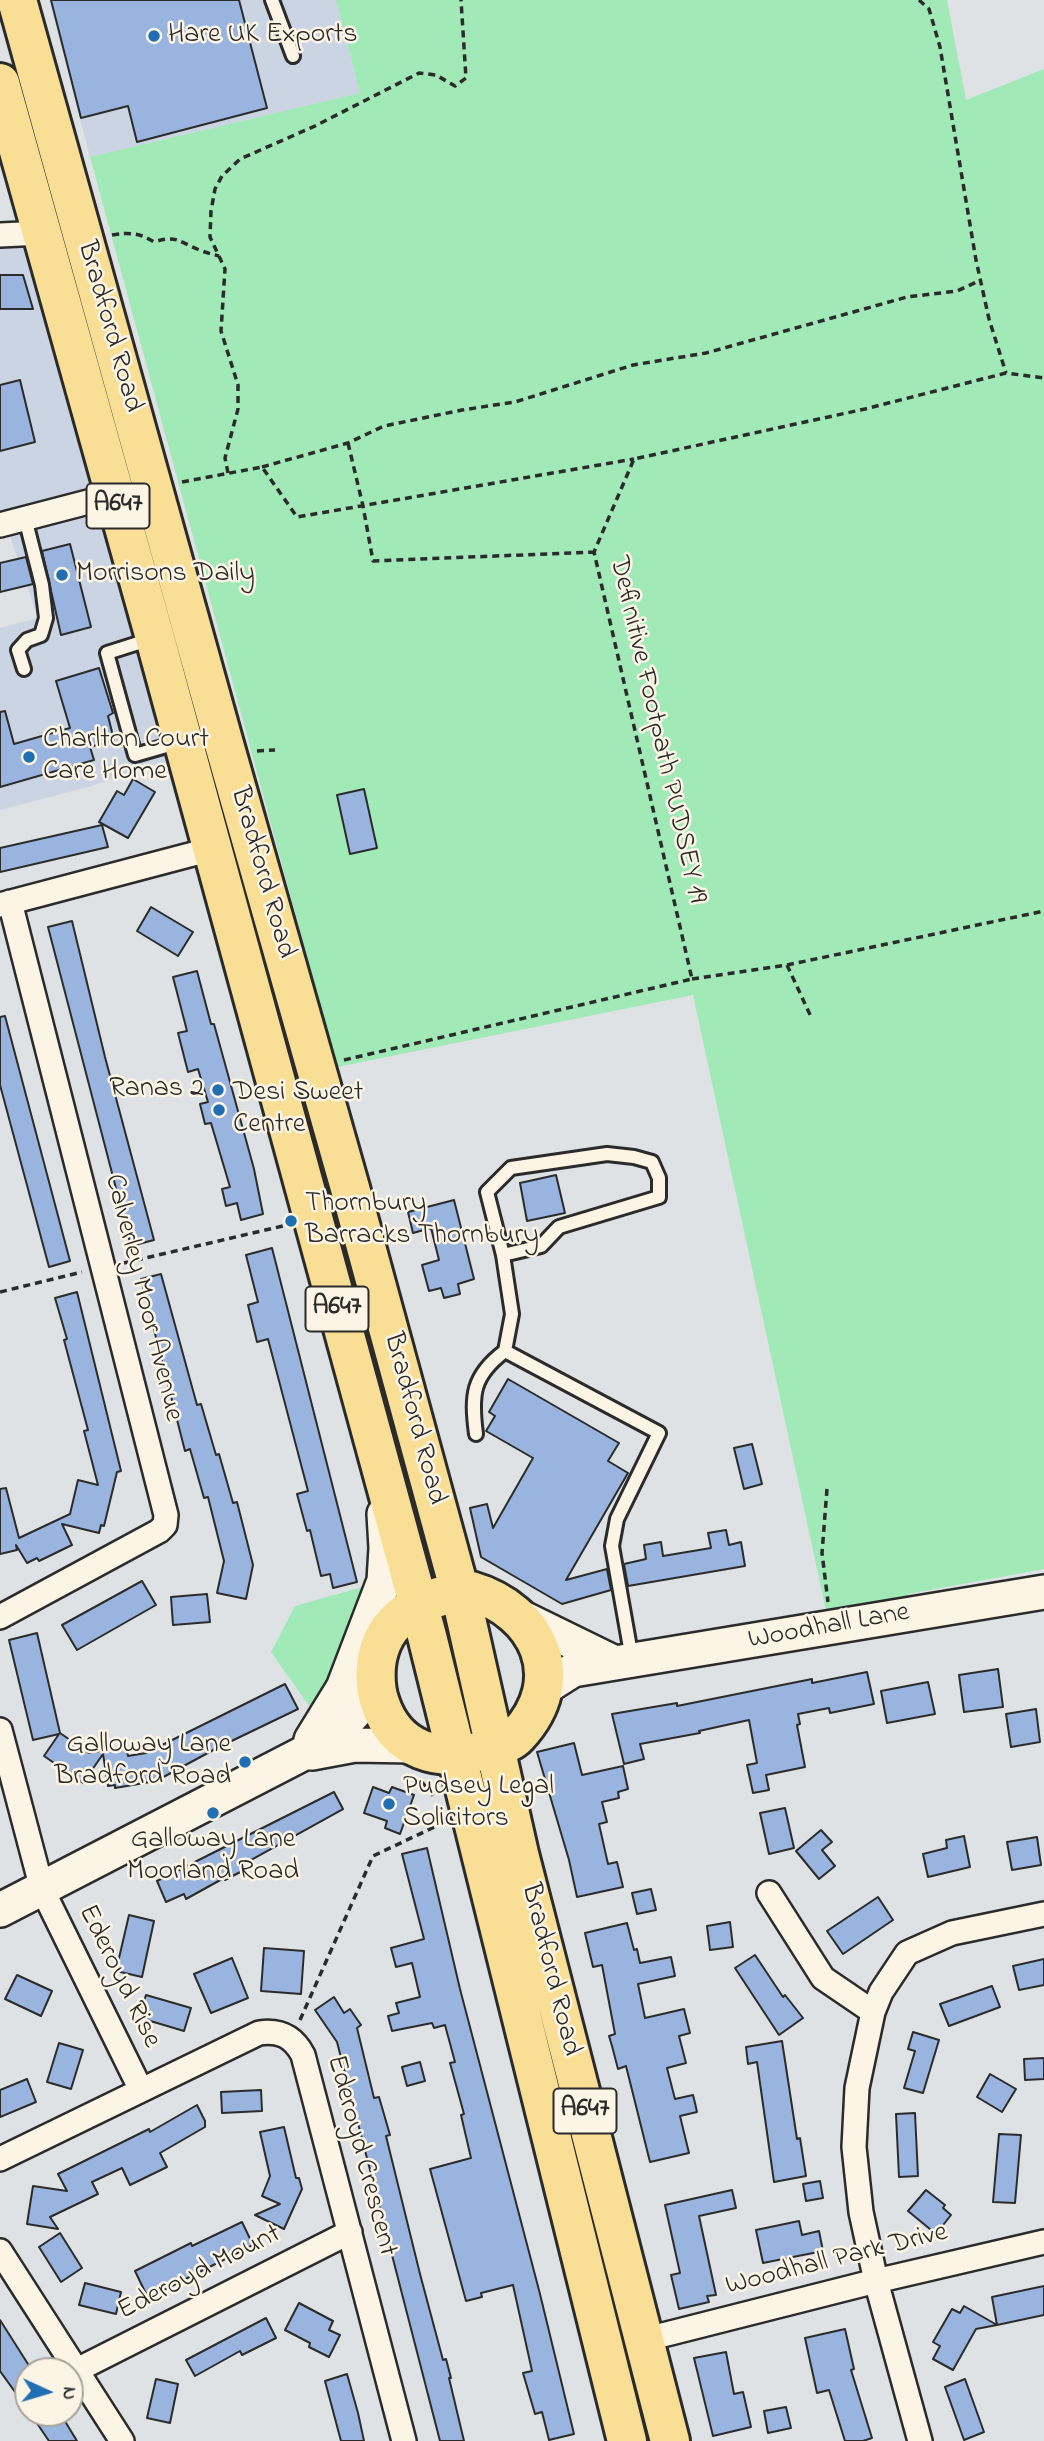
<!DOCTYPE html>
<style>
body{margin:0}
#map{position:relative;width:1044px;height:2441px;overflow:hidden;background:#dfe2e4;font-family:"Indie Flower",sans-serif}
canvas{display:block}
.north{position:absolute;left:14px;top:2357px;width:70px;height:70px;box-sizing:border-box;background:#fcf5e5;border:2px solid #a8a49b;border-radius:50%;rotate:94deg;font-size:19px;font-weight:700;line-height:28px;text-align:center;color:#2b2b2b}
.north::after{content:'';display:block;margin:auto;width:24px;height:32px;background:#1f6fb2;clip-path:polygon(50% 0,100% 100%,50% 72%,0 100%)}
</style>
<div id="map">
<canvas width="1044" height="2441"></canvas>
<div class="north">N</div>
</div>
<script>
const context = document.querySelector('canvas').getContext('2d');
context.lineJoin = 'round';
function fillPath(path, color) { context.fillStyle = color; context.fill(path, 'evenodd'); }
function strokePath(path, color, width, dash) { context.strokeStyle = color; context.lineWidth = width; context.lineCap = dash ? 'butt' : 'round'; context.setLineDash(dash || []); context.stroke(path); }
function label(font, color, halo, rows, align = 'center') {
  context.font = font + ' "Indie Flower",sans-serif'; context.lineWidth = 5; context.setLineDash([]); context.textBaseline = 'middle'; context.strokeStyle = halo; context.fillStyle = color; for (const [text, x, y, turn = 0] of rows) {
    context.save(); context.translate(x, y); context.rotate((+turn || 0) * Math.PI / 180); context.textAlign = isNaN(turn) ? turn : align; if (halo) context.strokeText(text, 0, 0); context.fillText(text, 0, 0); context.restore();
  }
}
fillPath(new Path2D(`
 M49,0h287l24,93 -270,64z
 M0,232l42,1 146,527 -27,3 -73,24 -88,23v-182l38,-10 -32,-94 -6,1z`), '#cad4e3');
fillPath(new Path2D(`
 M336,0h611l19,100 78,-31v1500l-136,25 11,18 -89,17 -137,-634 -356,72 -247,-910 270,-64z
 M384,1581l-63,142 -50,-71 24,-46z`), '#a1e9b7');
const building = new Path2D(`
 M51,0h188l28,108 -130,34 -9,-36 -47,12z
 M0,275h23l10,34h-33z
 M20,380l15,62 -35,9v-66z
 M70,544l21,83 -30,8 -19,-84z
 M26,557l7,27 -33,8v-29z
 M99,668l14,45 -5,3 6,24 -24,7 4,13 -94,27v-75l5,-1 9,33 56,-16 -14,-47z
 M133,779l22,13 -27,46 -29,-16 18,-31 7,4z
 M364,789l13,59 -27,6 -13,-59z
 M102,825l6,22 -108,25v-24z
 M151,907l42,25 -15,24 -41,-25z
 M72,921l33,136 49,183 -23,6 -83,-319z
 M197,971l14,53h3l40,145 9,45 -22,6 -4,-17 -11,3 -4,-17 8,-2 -19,-64 -6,1 -5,-20 8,-2 -10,-33 -10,3 -10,-39 9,-2 -14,-54z
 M5,1016l65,245 -21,6 -49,-182v-68z
 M556,1175l9,38 -38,8 -7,-38z
 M454,1200l20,79 -16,5 2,10 -16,4 -3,-10 -12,3 -7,-26 17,-5 -8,-32 -18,5 -5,-21z
 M272,1248l85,334 -24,6 -3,-14 -9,2 -11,-46 -3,1 -10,-37 11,-3 -40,-152 -11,3 -9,-37 10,-3 -12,-47z
 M161,1274l36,131 4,-1 15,51 3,-1 14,49 4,-1 16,63 -7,34 -29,-6 7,-32 -16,-64 -4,1 -14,-49 -5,2 -44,-172z
 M77,1292l44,179 -4,1 -13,54 -3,-1 -2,8 -37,-9 10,21 -33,16 -2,-3 -10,5 -11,-18 1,5 -17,4v-65l6,-1 13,50 51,-24 8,-34 20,5 -14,-54 4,-1 -24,-90 3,-1 -12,-41z
 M508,1379l111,64 -11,18 20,12 -62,107 41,-11 4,21 -49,14 -81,-47 -11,-49 17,-4 6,24 40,-70 -47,-27 9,-15 -6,-4z
 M752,1444l10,40 -18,5 -10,-41z
 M726,1530l3,15 12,-3 4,24 -117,20 -4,-22 22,-5 -2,-14 17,-3 2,14 48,-8 -3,-15z
 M142,1581l14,24 -79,45 -15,-25z
 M207,1594l3,28 -37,3 -2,-28z
 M37,1633l23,100 29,20 37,-7 2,10 18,-3 139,-69 13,25 -81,39 -61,33 -41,7v-3l-7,1 -5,-32 -20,29 -39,-27 15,-22 -26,6 -24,-100z
 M998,1669l5,38 -39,5 -5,-37z
 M867,1672l7,32 -44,9 -1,-5 -31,6 2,10 -3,1 8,42 -39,8 3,15 -16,3 -6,-28 10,-2 -8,-43 -50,11 1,2 -60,11 4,15 -20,5 -12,-50 65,-11v3l135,-27v4z
 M928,1682l7,32 -48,9 -6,-32z
 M1036,1709l4,33 -29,5 -5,-33z
 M574,1743l8,32 41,-9 5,23 -10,3 1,6 -17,4 5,20 -8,2 9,40 9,-2 6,25 -46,10 -8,-37 -32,-108z
 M373,1787l16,6 3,-6 22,8 -14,39 -15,-6 2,-7 -23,-8z
 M334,1792l9,17 -94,52 -6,4 3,4 -21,11 -1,-2 -38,21 -2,-5 -18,8 -9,-21z
 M785,1808l9,40 -25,6 -9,-41z
 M821,1830l11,12 -10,8 13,16 -16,13 -23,-28z
 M964,1836l6,31 -42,10 -5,-23 24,-6 -1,-8z
 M1037,1837l4,28 -29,5 -5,-28z
 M427,1848l33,141 80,305 34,140 -25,6 -7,-28 -7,2 -12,-41 9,-2 -19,-86 -32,8 1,4 -16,4 -36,-132 41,-11 -10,-43 3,-1 -14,-51 5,-1 -10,-37 -11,3 -2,-5 -40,8 -4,-15 11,-3 -3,-10 24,-6 -8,-34 -16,4 -5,-19 33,-9 -22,-85z
 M651,1889l5,21 -19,4 -5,-21z
 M878,1897l15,23 -50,34 -16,-23z
 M129,1915l25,6 -12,56 -26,-6z
 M730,1922l3,25 -23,3 -3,-24z
 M627,1923l7,27 3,-1 3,14 31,-6 4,19 -37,8 7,34 39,-9 6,24 -11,3 7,27 -19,5 8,31 18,-4 2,8 2,9 -17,4 9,37 -39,9 -24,-96 -8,3 -6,-23 -3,-10 6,-2 -13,-69 -9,2 -8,-34z
 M264,1948l40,3 -3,43 -40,-3z
 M755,1955l28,42 2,-2 18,23 -24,17 -44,-67z
 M232,1958l16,40 -37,15 -17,-39z
 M1044,1959v26l-25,5 -6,-24z
 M17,1975l35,16 -11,25 -36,-17z
 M992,1986l8,21 -51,19 -9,-22z
 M146,1995l45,13 -7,23 -37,-11 2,-8 -8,-2z
 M334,1997l10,16 6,-4 11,16 -4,3 17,70 5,-1 11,38 -4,1 34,138 23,86 3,-1 5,19h-2l15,63h-24l-103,-399 -22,-32z
 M913,2032l26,8 -16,53 -19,-5 11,-37 -7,-2z
 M782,2041l15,98 3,-1 6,38 -32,6 -17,-120 -9,2 -2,-17z
 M59,2043l24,7 -12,39 -24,-7z
 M1044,2058v21l-19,1 -1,-21z
 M420,2062l5,19 -18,5 -5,-19z
 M990,2074l26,15 -14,23 -25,-15z
 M27,2079l9,23 -36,15v-27z
 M261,2090l1,21 -40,2 -1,-21z
 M197,2105l8,16v6l-45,26 7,14 -37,18 -8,-17 -30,14 6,12 -48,23 8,12 -31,-5 6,-38 34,5 -9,-17 91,-45 1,3z
 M915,2113l3,63 -19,1 -3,-63z
 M284,2127l12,51h3l3,11 -18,40 -29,-14 25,-11 -18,-8 8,-20 -10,-44z
 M999,2134l22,1 -6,68 -22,-1z
 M820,2181l3,17 -17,3 -3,-17z
 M732,2190l4,18 -37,8 17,79 -9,1 2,6 -30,7 -8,-34 9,-2 -15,-68z
 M926,2190l19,15 -2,3 8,7 -15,19 -28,-23z
 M799,2221l3,14 17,-4 4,20 -60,12 -7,-33z
 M242,2222l11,23 -105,53 -13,-27 56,-28 1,3z
 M60,2233l22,35 -21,14 -22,-35z
 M85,2283l36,9 -5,22 -37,-9z
 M1044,2286v29l-47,10 -5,-28z
 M299,2303l34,18 -4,9 11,5 -11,22 -20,-10 1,-4 -25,-13z
 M964,2306l33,19 -21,4 -23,41 -20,-11 7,-13 -7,-4 19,-33 8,4z
 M266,2318l10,20 -34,17 -2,-4 -45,25 -9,-16z
 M0,2320l28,44v46l-28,-39z
 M845,2329l9,40 -3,1 21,68 -9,3h-18l-16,-51 -12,3 -12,-55z
 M726,2352l8,42 9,-2 8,35 -38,9 -19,-78z
 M347,2374l11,39 6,28h-23l-16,-60z
 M156,2379l22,5 -8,39 -23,-5z
 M965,2379l19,53 -20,8 -19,-53z
 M786,2407l5,21 -23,5 -4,-22z
 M30,2413h30l17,28h-28z`);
fillPath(building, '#9ab4e0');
strokePath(building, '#2b2b2b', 2);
const lane = new Path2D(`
 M272,0l21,56
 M151,639l-44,14 28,102 45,-13
 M24,669l-6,-19 9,-10 14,-5 5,-17 -4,-33 -17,-67
 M503,1255l38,-9 18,-19 100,-30v-19l-7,-16 -18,-5 -27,-3 -96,14 -24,24 16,63 9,59 -7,37
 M476,1434c-5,-39 -4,-58 29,-83l154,82 -42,86 -5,27 20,113`);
const street = new Path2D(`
 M0,235l42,-2
 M0,525l115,-30
 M0,905l212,-56
 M0,1617l159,-86 6,-6 1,-10 -156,-613
 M0,1730l42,159 99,201
 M769,1893l54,85 50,34
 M0,2159l259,-126c20,-3 34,3 44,22l101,386
 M0,2251l122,190
 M643,2340l233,-59 168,-39
 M77,2370l273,-138
 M920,2441l-44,-160 -15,-69 -7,-65 3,-59 16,-76 8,-20 26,-39 45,-20 92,-19`);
const secondary = new Path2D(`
 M517,1615l96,47
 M543,1689l30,-19 471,-78
 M311,1740l32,-52 41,-107 2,-33 -2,-34
 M312,1753l43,-8 57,1
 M0,1910l302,-156 38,-25 36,-40`);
const highway = new Path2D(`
 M17,0l207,744 126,444 110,404 59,262 151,587
 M0,83l155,555 272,998 200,805
 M471,1591c68,20 99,88 47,144 -8,9 -23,12 -34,15 -45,13 -88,1 -104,-47 -4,-11 -5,-24 -4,-37 5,-50 49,-71 95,-75z`);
strokePath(lane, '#2b2b2b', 18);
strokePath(street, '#2b2b2b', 28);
strokePath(secondary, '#2b2b2b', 38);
strokePath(highway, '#2b2b2b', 44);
strokePath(new Path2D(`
 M919,0l10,9 11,38 36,213 13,59 17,54
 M112,235c17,-3 28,-2 42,7 22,-7 24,-1 43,7 7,3 14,5 22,7
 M348,443l15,63 10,55 221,-9
 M262,467l86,-24 36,-17 78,-16 53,-8 118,-37 73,-12 201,-56 50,-6 24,-11
 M228,473l-3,-15 13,-49v-24l-17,-54 4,-62 -15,-32 1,-26 4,-22 7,-13 18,-17 75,-33 104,-53 17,2 19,11 11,-8 -5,-78
 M182,482l80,-15 35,50 337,-58
 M257,751l18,-1
 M787,965l257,-54
 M692,979l95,-14 25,54
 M344,1060l348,-81 -98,-427 40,-93 231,-50 141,-36 38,5
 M124,1263l163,-38
 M0,1292l82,-20
 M827,1489l-5,64 6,49
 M421,1781l15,18
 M300,2020l73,-164 72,-34`), '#2b2b2b', 3.5, [7, 5]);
strokePath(lane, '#fcf5e5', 12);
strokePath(street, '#fcf5e5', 23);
strokePath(secondary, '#fcf5e5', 33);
strokePath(highway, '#f9df96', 38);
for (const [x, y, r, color] of [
 [154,36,7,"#1f6fb2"],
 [62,575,7,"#1f6fb2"],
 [29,757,7,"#1f6fb2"],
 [218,1090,7,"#1f6fb2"],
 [219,1110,7,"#1f6fb2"],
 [291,1221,7,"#1f6fb2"],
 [245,1762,7,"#1f6fb2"],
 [389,1804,7,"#1f6fb2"],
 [213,1813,7,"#1f6fb2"]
]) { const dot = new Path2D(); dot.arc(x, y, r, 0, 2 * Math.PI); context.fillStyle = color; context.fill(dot); strokePath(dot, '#fcf5e5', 2.5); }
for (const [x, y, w] of [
 [118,506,63],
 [337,1309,63],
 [585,2111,63]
]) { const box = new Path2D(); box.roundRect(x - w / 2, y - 22.5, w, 45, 5); context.fillStyle = '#fcf5e5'; context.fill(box); strokePath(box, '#2b2b2b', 2); }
label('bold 26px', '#2b2b2b', null, [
 ["A647",118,506],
 ["A647",337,1309],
 ["A647",585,2111]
]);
label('28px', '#2b2b2b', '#fcf5e5', [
 ["Hare UK Exports",168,36],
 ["Morrisons Daily",76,575],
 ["Charlton Court",43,741],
 ["Care Home",43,773],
 ["Ranas 2",204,1090,"right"],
 ["Desi Sweet",233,1094],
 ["Centre",233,1126],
 ["Thornbury",305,1205],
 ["Barracks Thornbury",305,1237],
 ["Galloway Lane",231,1746,"right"],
 ["Bradford Road",231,1778,"right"],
 ["Pudsey Legal",403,1788],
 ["Solicitors",403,1820],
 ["Galloway Lane",213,1841,"center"],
 ["Moorland Road",213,1873,"center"]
], 'left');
label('28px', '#2b2b2b', '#fcf5e5', [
 ["Bradford Road",108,327,74],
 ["Definitive Footpath PUDSEY 19",656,730,77],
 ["Bradford Road",261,873,74],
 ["Calverley Moor Avenue",142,1298,76],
 ["Bradford Road",413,1419,75],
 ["Woodhall Lane",829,1628,-10],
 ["Bradford Road",549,1970,76],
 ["Ederoyd Rise",118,1977,64],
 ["Ederoyd Crescent",360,2156,75],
 ["Woodhall Park Drive",837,2261,-14],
 ["Ederoyd Mount",200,2274,-27]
]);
</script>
